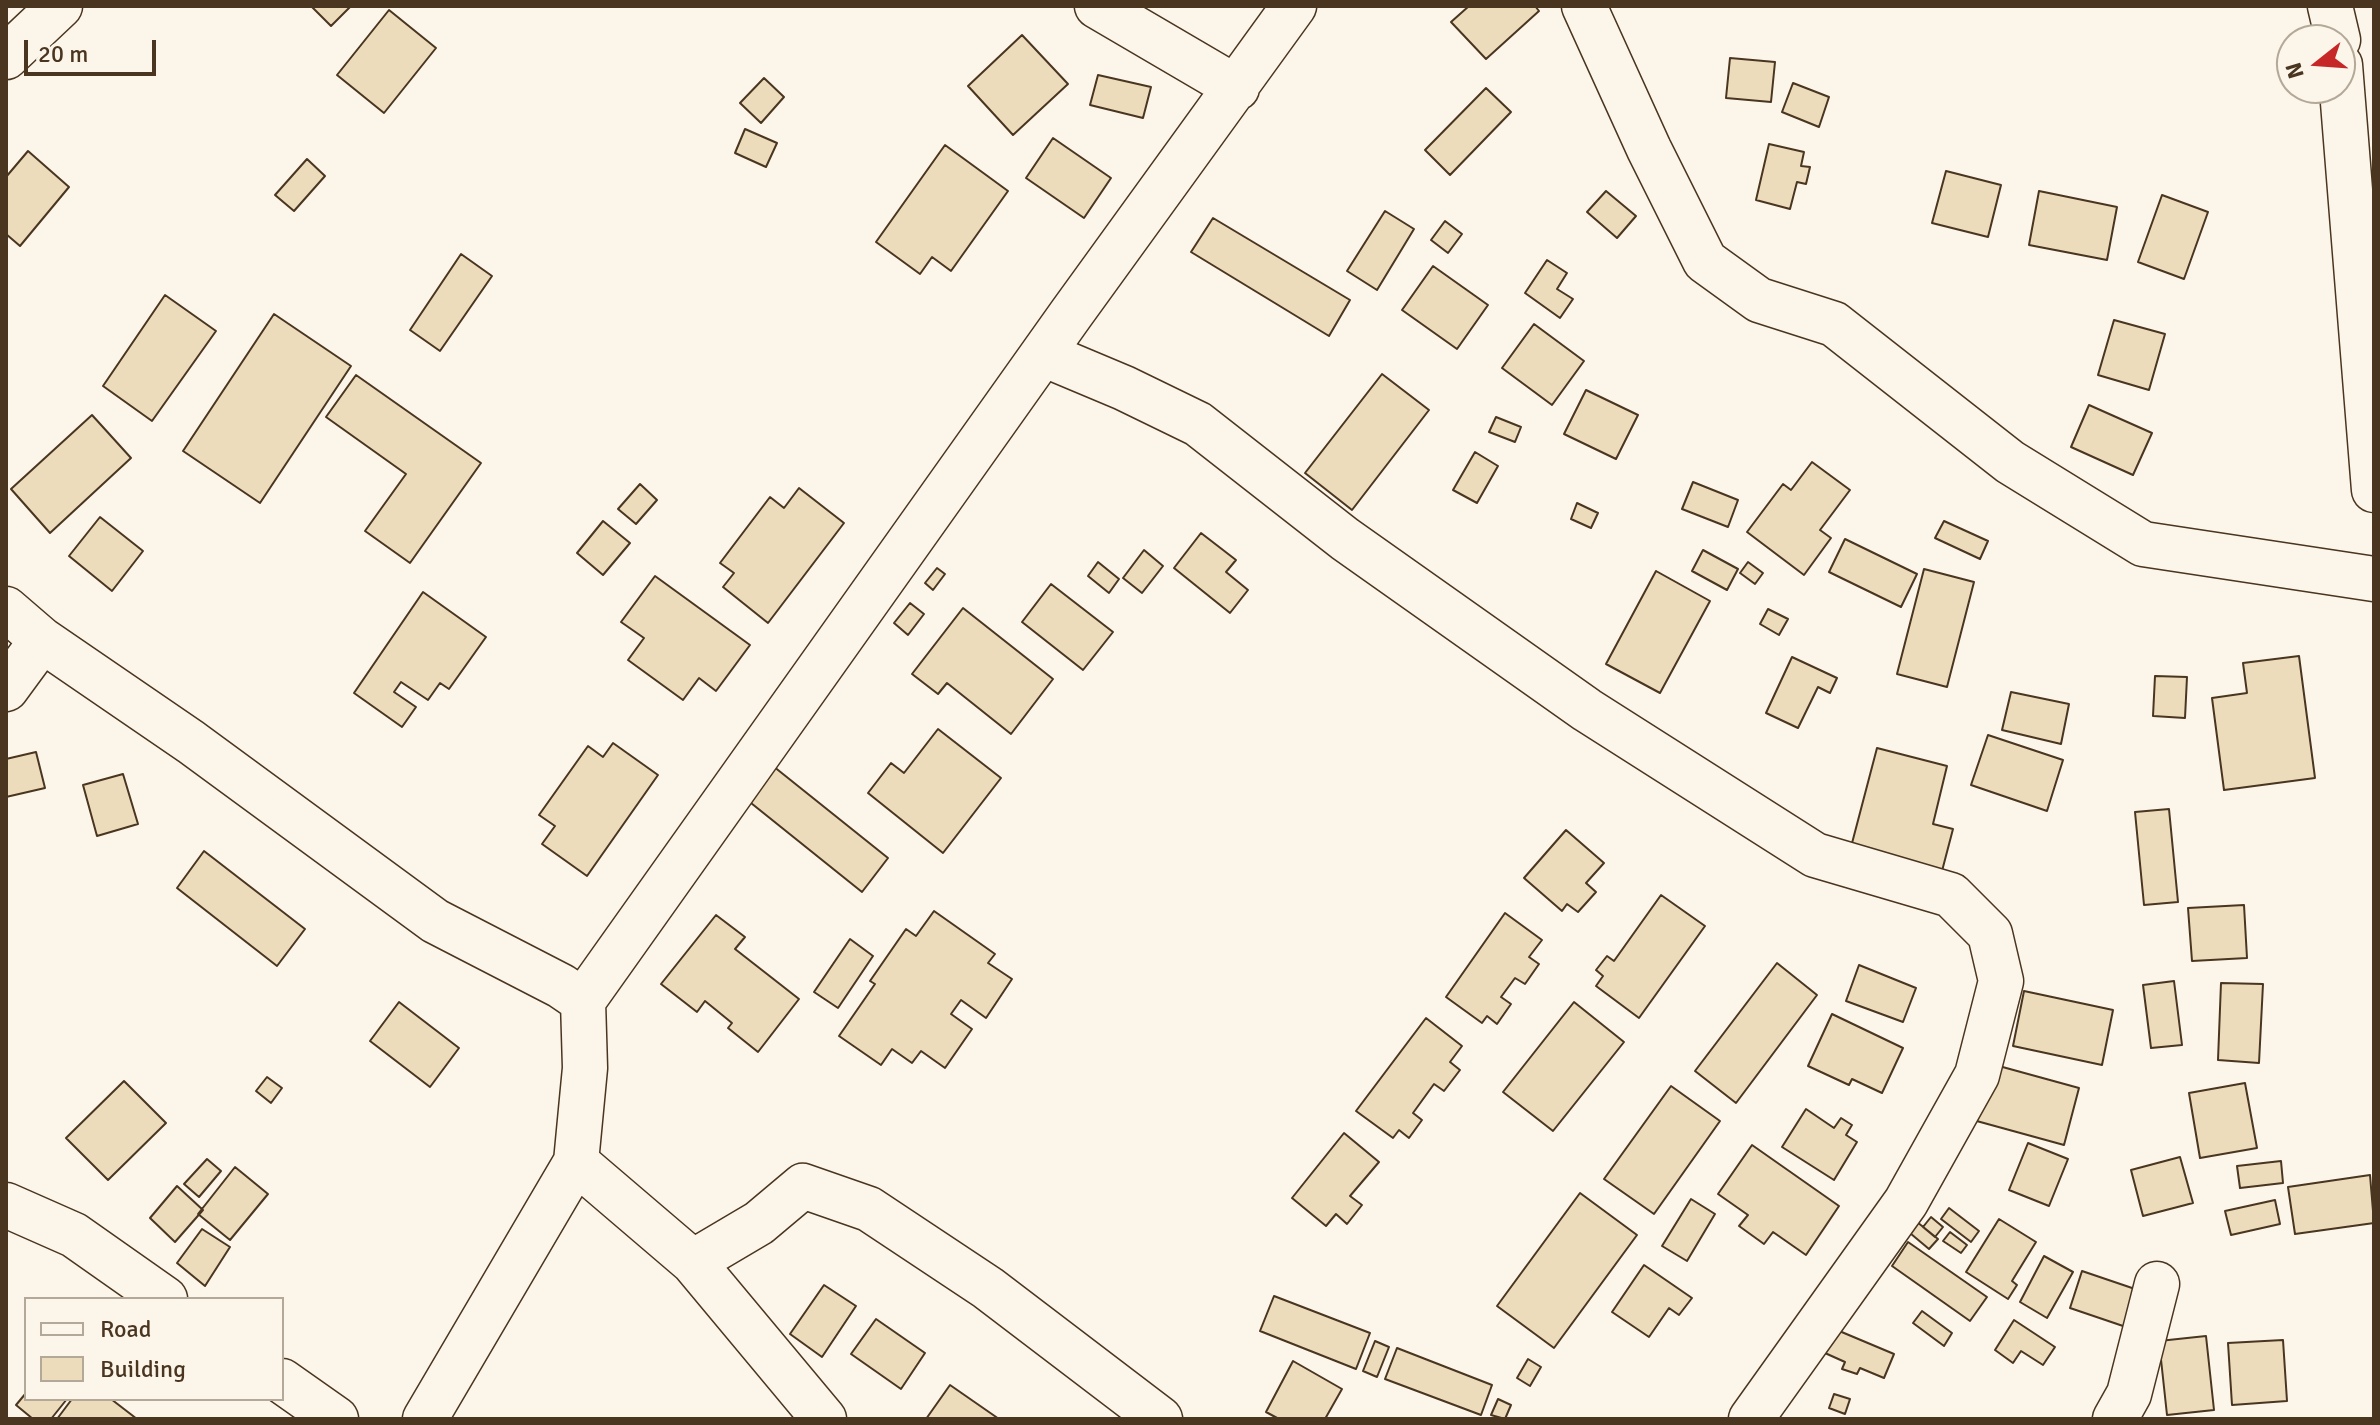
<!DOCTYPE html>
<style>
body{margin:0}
#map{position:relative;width:2380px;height:1425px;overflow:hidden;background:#fbf6e9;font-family:Signika,sans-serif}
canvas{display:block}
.frame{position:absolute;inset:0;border:8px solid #4a3520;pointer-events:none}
.legend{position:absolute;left:24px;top:1297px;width:260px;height:104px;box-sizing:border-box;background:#fbf6e9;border:2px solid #b4a999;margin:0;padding:10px 14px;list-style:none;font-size:24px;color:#4a3520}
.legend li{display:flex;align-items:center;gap:16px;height:40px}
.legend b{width:40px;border:2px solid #b4a999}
.north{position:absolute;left:2276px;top:24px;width:80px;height:80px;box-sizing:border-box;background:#fbf6e9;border:2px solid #b4a999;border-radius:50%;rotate:253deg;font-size:22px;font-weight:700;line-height:32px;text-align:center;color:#4a3520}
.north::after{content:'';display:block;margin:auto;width:28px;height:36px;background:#c62828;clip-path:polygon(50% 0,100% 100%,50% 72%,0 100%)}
.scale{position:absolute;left:24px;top:40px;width:132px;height:36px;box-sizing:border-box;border:4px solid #4a3520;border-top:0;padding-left:10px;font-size:24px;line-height:28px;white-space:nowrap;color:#4a3520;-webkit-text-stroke:6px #fbf6e9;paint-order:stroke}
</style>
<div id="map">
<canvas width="2380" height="1425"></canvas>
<div class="frame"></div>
<ul class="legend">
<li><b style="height:10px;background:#fbf6e9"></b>Road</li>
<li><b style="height:22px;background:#ecdcbc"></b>Building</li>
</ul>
<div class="north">N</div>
<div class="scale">20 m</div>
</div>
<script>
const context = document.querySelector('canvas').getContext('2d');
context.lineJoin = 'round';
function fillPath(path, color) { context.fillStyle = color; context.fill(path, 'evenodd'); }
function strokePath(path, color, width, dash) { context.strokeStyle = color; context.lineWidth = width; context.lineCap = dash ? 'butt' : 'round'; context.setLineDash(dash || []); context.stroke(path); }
const building = new Path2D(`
 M311,6h40l-20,20z
 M1469,6h66l4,5 -53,48 -35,-37z
 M389,10l47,38 -52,65 -47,-38z
 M1022,35l46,49 -55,51 -45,-49z
 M1730,58l45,4 -4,40 -45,-4z
 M1098,75l53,12 -8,31 -53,-13z
 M764,78l20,19 -23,26 -21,-20z
 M1793,83l36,14 -10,30 -37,-15z
 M1486,88l25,24 -61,63 -25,-25z
 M745,129l32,14 -11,24 -31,-14z
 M1053,138l58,40 -27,40 -58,-40z
 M1769,144l35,8 -3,14 9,1 -4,17 -9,-2 -7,27 -34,-9z
 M945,145l63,46 -57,80 -19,-14 -12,17 -44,-32z
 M28,151l41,36 -49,59 -14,-12v-57z
 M307,159l18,17 -31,35 -19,-16z
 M1946,171l55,14 -13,52 -56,-14z
 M1606,191l30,25 -19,22 -30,-26z
 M2039,191l78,16 -10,53 -78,-15z
 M2162,195l46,17 -24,67 -46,-17z
 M1385,211l29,18 -37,61 -30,-19z
 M1213,218l137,82 -21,36 -138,-84z
 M1445,221l17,13 -14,19 -17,-13z
 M461,254l31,22 -52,75 -30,-21z
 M1547,260l20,13 -10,16 16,10 -13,19 -35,-25z
 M1433,266l55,39 -31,44 -55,-39z
 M165,295l51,36 -64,90 -49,-35z
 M274,314l77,52 -91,137 -77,-52z
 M2114,320l51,14 -16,56 -51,-15z
 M1534,324l50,37 -32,44 -50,-37z
 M1382,374l47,36 -77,100 -47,-37z
 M356,375l125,88 -71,100 -45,-32 41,-57 -80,-57z
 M1586,390l52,25 -22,44 -52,-25z
 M2089,405l63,28 -19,42 -62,-28z
 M92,415l39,43 -81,75 -39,-44z
 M1496,417l25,10 -6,15 -26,-10z
 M1475,452l23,14 -21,37 -24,-13z
 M1812,462l38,28 -30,40 11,8 -27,37 -57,-43 36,-48 8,6z
 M1693,482l45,18 -10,27 -46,-18z
 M640,484l17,16 -21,24 -18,-15z
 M799,488l45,35 -76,100 -45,-36 11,-14 -14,-10 50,-66 14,11z
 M1577,503l21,10 -7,15 -20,-9z
 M100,517l43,34 -31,40 -43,-35z
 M603,521l27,22 -27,32 -26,-22z
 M1944,521l44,20 -8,18 -45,-21z
 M1201,533l35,27 -10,12 22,18 -18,23 -56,-45z
 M1845,539l72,35 -16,33 -72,-35z
 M1144,550l19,16 -21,27 -19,-15z
 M1703,550l35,19 -11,21 -35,-19z
 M1098,562l21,17 -10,14 -21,-17z
 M1748,562l15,11 -8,11 -15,-11z
 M937,568l8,6 -12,16 -8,-7z
 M1924,569l50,13 -27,105 -50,-13z
 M1656,571l54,30 -50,92 -54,-29z
 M655,576l95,69 -34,46 -17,-13 -16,22 -55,-40 16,-22 -23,-16z
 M1051,584l62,48 -30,38 -61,-48z
 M423,592l63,45 -37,52 -9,-6 -12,17 -27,-18 -7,10 22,15 -14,20 -48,-34z
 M910,603l14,11 -16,21 -14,-12z
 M963,608l90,71 -42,55 -64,-51 -9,11 -26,-20z
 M1768,609l20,10 -9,16 -19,-11z
 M2299,656l16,122 -91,12 -12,-92 35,-5 -4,-30z
 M1792,657l45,21 -7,15 -12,-6 -20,41 -32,-15z
 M2155,676l32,1 -2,41 -32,-2z
 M2011,692l58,12 -8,40 -59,-14z
 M938,729l63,49 -58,75 -75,-60 23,-30 13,10z
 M1988,735l75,25 -16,51 -76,-26z
 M613,743l45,32 -71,101 -45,-32 13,-18 -16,-11 49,-69 15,11z
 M1877,748l70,18 -14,58 20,5 -11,42 -91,-24z
 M36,752l9,36 -39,9v-38z
 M773,766l115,92 -26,34 -116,-93z
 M123,774l15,50 -41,12 -14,-51z
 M2169,809l9,93 -34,3 -9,-93z
 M1566,830l38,33 -18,20 10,9 -18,20 -11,-8 -5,7 -38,-33z
 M204,851l101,78 -28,37 -100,-78z
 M1661,895l44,31 -66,92 -43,-32 7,-10 -7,-6 11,-14 7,5z
 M2244,905l3,53 -55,3 -4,-53z
 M934,911l61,43 -7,9 24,16 -26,39 -25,-18 -10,14 21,15 -27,39 -24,-17 -9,12 -20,-14 -11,16 -42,-29 36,-52 -5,-3 36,-52 10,7z
 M1505,913l37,27 -13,17 10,7 -14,20 -10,-6 -14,19 10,7 -14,20 -10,-8 -5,7 -36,-26z
 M716,915l29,22 -10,12 64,50 -41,53 -30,-24 4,-5 -27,-22 -8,11 -36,-28z
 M850,939l23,17 -35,52 -24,-16z
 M1777,963l40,32 -81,108 -41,-32z
 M1859,965l57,23 -13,34 -57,-21z
 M2174,981l8,64 -31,3 -8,-63z
 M2221,983l42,1 -4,79 -41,-3z
 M2024,991l89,19 -11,55 -89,-19z
 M399,1002l60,46 -29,39 -60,-46z
 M1574,1002l50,40 -71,89 -50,-39z
 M1832,1014l71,34 -21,45 -30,-14 -3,6 -41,-19z
 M1426,1018l36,28 -12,16 10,8 -16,21 -10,-7 -21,29 9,7 -13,18 -10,-8 -6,8 -37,-27z
 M1988,1063l91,25 -15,57 -91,-25z
 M267,1077l15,11 -11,15 -15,-12z
 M124,1081l42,42 -58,57 -42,-42z
 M2245,1083l12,65 -57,10 -11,-65z
 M1671,1086l49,35 -66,93 -50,-35z
 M1806,1109l28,19 7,-10 11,7 -6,10 11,7 -23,38 -52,-33z
 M1344,1133l35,29 -29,34 12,9 -15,19 -11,-10 -10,12 -34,-28z
 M2028,1143l40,16 -19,47 -40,-16z
 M1752,1145l87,61 -33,49 -33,-23 -9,12 -25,-18 9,-11 -30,-21z
 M2180,1157l13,46 -50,13 -12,-46z
 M207,1159l14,12 -22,26 -15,-13z
 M2281,1161l2,22 -43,5 -3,-22z
 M235,1167l33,27 -38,46 -32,-26z
 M2370,1175l4,48 -79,11 -7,-47z
 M177,1186l26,24 -28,32 -25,-24z
 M1580,1193l57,42 -83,113 -57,-42z
 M1691,1199l24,15 -28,47 -25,-15z
 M2275,1200l5,24 -49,11 -6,-24z
 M1949,1208l30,23 -8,11 -30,-23z
 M1906,1213l32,26 -9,10 -31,-26z
 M1931,1217l12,10 -8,10 -12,-10z
 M1999,1219l37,23 -24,39 5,4 -9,14 -42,-27z
 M202,1229l28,18 -25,39 -28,-23z
 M1950,1232l17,13 -6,8 -18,-12z
 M1908,1242l79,55 -17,24 -78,-55z
 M2044,1256l29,16 -26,46 -27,-16z
 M1644,1265l48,33 -13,17 -10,-7 -20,29 -37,-25z
 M2082,1271l56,19 -12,37 -56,-19z
 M824,1285l32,21 -34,51 -32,-23z
 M1274,1296l96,37 -14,36 -96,-38z
 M1922,1311l30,22 -8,13 -31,-23z
 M876,1319l49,34 -24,36 -50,-35z
 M2014,1320l41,27 -12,18 -22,-14 -8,12 -18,-13z
 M1825,1325l69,29 -10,24 -24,-10 -3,6 -15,-5 3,-7 -29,-13z
 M2206,1336l8,74 -47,5 -8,-74z
 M2283,1340l4,61 -55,4 -4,-62z
 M1375,1341l14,6 -12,30 -14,-6z
 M1397,1348l95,37 -11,30 -96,-36z
 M1528,1359l13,8 -11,19 -13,-8z
 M1293,1361l49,28 -17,30h-46l-13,-7z
 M950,1385l49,34h-73z
 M26,1393v6h41l-16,20h-18l-17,-14z
 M1834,1394l16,5 -5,15 -16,-6z
 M72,1399h39l26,20h-80z
 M1498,1399l13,6 -6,14 -14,-4z`);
fillPath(building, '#ecdcbc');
strokePath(building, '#4a3520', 2);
const minor = new Path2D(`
 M1097,6l140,82
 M1584,6l65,143 56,112 54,39 75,24 176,138 133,82 231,35
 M2330,6l8,34
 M6,57l54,-51
 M2340,65l34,425
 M1043,354l81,34 74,36 147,115 242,171 228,145 136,40 39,39 11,47 -24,94 -71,127 -155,217
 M6,609l36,31 149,102 244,179 126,65 22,15 2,67 -9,94 -151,257
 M6,689l36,-49
 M583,1001l488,-687 223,-308
 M576,1162l117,100 131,157
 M6,1205l68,30 91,64
 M693,1262l66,-39 44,-37 66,23 119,79 172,131
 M282,1381l54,38
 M2115,1419l14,-25 28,-110`);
strokePath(minor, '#4a3520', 47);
strokePath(minor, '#fbf6e9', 44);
</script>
